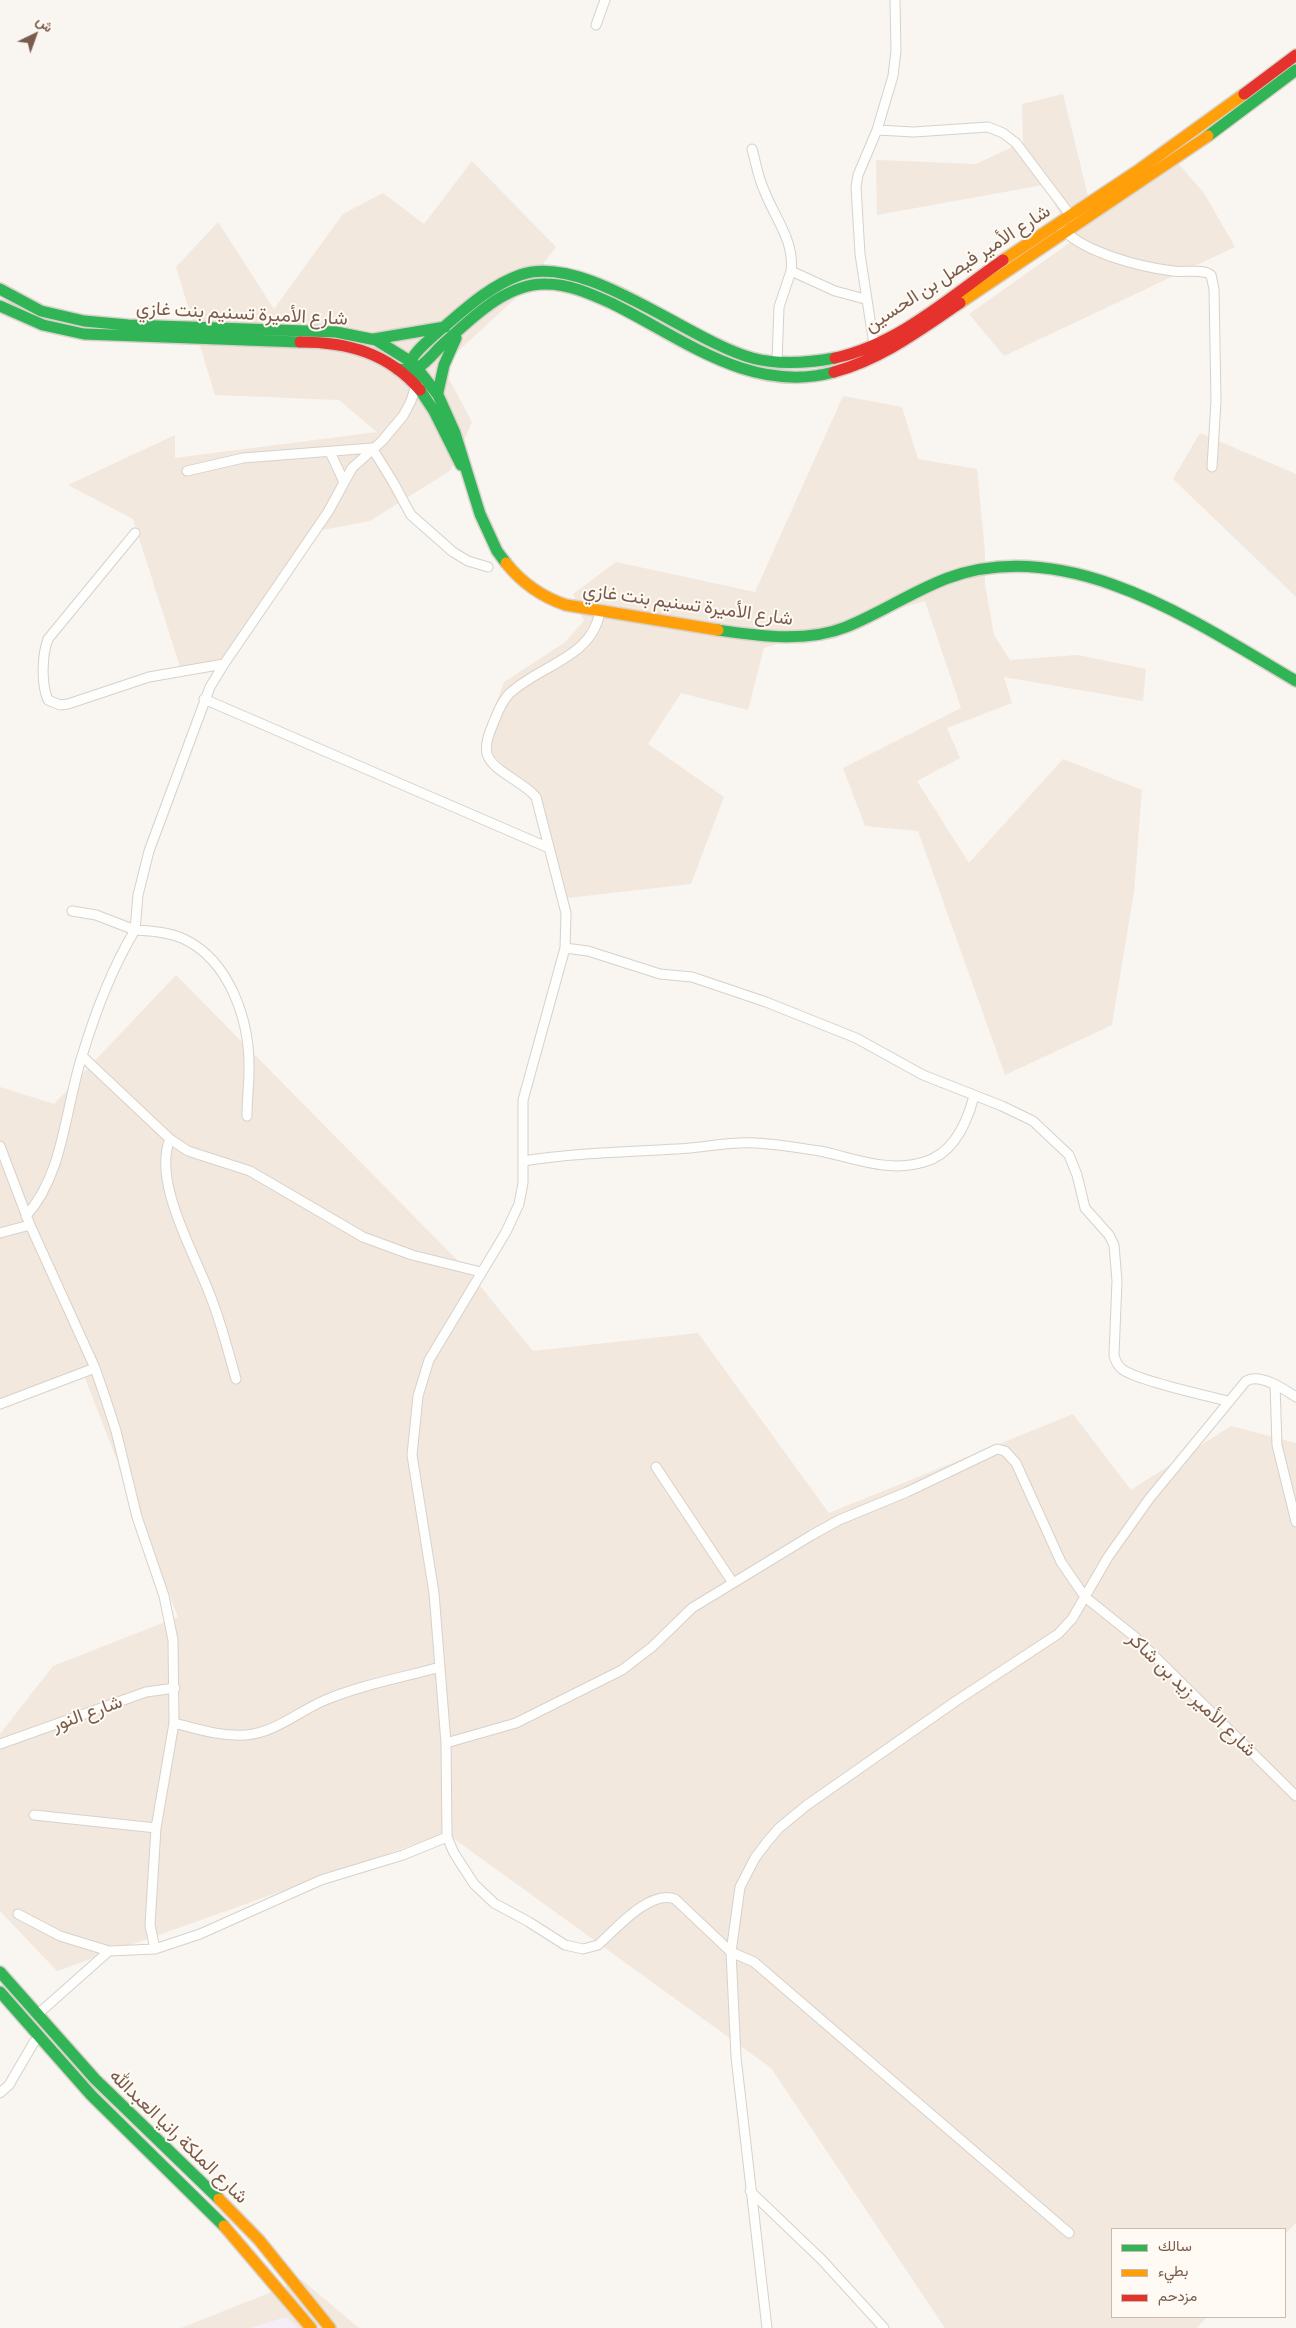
<!DOCTYPE html>
<meta charset="utf-8">
<style>
body{margin:0}
#map{position:relative;width:1296px;height:2328px;overflow:hidden;background:#f9f5f0;font-family:Commissioner,Vazirmatn,sans-serif}
canvas{display:block}
.legend{position:absolute;left:1111px;top:2228px;width:175px;height:90px;box-sizing:border-box;background:#fffaf3;border:1px solid #cabbb1;margin:0;padding:6px 9px;list-style:none;font-size:15px;color:#7a5c4d}
.legend li{display:flex;align-items:center;gap:10px;height:25px}
.legend b{width:25px;border:1px solid #cabbb1}
.north{position:absolute;left:10px;top:10px;width:50px;height:50px;-webkit-text-stroke:4px #fffaf3;paint-order:stroke;rotate:42deg;font-size:14px;font-weight:700;line-height:20px;text-align:center;color:#7a5c4d}
.north::after{content:'';display:block;margin:auto;width:18px;height:22px;background:#7a5c4d;clip-path:polygon(50% 0,100% 100%,50% 72%,0 100%)}
</style>
<div id="map">
<canvas width="1296" height="2328"></canvas>
<ul class="legend">
<li><b style="height:6px;background:#30b455"></b>سالك</li>
<li><b style="height:6px;background:#ff9f0a"></b>بطيء</li>
<li><b style="height:6px;background:#e5322d"></b>مزدحم</li>
</ul>
<div class="north">ش</div>
</div>
<script>
const context = document.querySelector('canvas').getContext('2d');
context.lineJoin = 'round';
function fillPath(path, color) { context.fillStyle = color; context.fill(path, 'evenodd'); }
function strokePath(path, color, width, dash) { context.strokeStyle = color; context.lineWidth = width; context.lineCap = dash ? 'butt' : 'round'; context.setLineDash(dash || []); context.stroke(path); }
function label(font, color, halo, rows, align = 'center') {
  context.font = font + ' Commissioner,Vazirmatn,sans-serif'; context.lineWidth = 4; context.setLineDash([]); context.textBaseline = 'middle'; context.strokeStyle = halo; context.fillStyle = color; for (const [text, x, y, turn = 0] of rows) {
    context.save(); context.translate(x, y); context.rotate((+turn || 0) * Math.PI / 180); context.textAlign = isNaN(turn) ? turn : align; if (halo) context.strokeText(text, 0, 0); context.fillText(text, 0, 0); context.restore();
  }
}
fillPath(new Path2D(`
 M1063,94l30,122 76,-63 35,40 31,54 -231,109 -35,-42 106,-75 -32,-54 -166,30 -1,-55 100,4 47,-22 -1,-38z
 M472,161l84,86 -37,48 -77,71 30,56 -21,48 -81,51 -53,10 -86,130 -50,9 -48,-151 -65,-34 107,-50v23l202,-26 -38,-32 -124,-5 -39,-128 42,-45 56,87 69,-95 40,-21 41,31z
 M843,396l59,11 16,52 59,10 8,83v33l9,50 16,25 68,-5 68,14 -3,32 -139,-24 8,26 -65,25 13,30 -43,23 52,82 94,-104 79,31 -8,101 -22,134 -107,50 -87,-244 -53,-5 -22,-58 118,-60 -36,-107 -161,47 -16,62 -67,-17 -33,51 76,53 -33,87 -133,15 -26,-104 -51,-52 23,-61 60,-39 20,-22 -11,-27 43,-32 139,30z
 M1200,433l96,41v123l-123,-118z
 M176,975l292,296 65,80 165,-18 131,180 244,-99 58,76 100,-64 65,17v780l-11,11v-5h-173v88h95l-10,11h-252l-174,-260 -325,-235 -389,138 -57,-60v-177l53,-68 125,-49 -97,-249 -81,30v-311l54,17z
 M302,2280l57,48h-178z`), '#f2e8de');
fillPath(new Path2D(`
 M286,2317l12,11h-48z`), '#f6eef6');
const street = new Path2D(`
 M596,25l9,-25
 M877,130l37,2 74,-5 15,6 13,10 58,77
 M752,149c4,14 6,28 12,41 10,27 31,51 27,81
 M1062,229c24,24 78,38 111,42 12,2 29,-3 38,4l3,14 2,112 -4,66
 M874,345l-14,-91 -4,-67 2,-12 19,-45 16,-54 3,-25 -1,-51
 M777,362l2,-55 12,-36 44,20 30,8
 M330,452l14,30
 M187,471l56,-13 129,-10 21,34 18,33 42,37 15,9 20,6
 M135,533l-87,106c-6,16 -7,45 0,61l12,5 8,-1 81,-27 75,-13
 M600,611c-7,47 -61,54 -91,83 -8,8 -12,20 -16,30 -4,10 -8,19 -6,30 5,17 37,28 49,43l30,116 -1,35 -42,152v83l-4,21 -13,28 -77,128 -11,36 -6,59 22,138 12,150 1,94 7,16 20,31 20,19 35,19 36,23 18,4 15,-4c17,-15 52,-56 77,-46l56,53 23,10 315,271
 M204,699l345,149
 M72,911l24,4 39,15 3,-35 11,-44 61,-164 14,-23 104,-152 24,-44 30,-27 21,-25 8,-15 5,-16
 M565,948l23,3 72,23 32,3 74,25 90,36 67,37 79,31 31,15 36,34 8,20 8,33 24,27 5,10 3,36 -3,74c1,5 3,10 8,14 13,11 85,27 106,32
 M82,1056l88,83c-18,43 25,115 40,156 11,27 18,56 26,84
 M170,1139l18,12 62,20 113,66 49,18 69,17
 M0,1146l30,79 65,143 11,32 10,31 21,86 27,79 9,44 1,83 -18,105 -6,97 5,24
 M523,1161c51,-8 102,-9 154,-12 26,-1 53,-8 79,-6 21,1 43,5 64,8 34,7 68,22 104,11 29,-8 43,-39 50,-66
 M26,1216c38,-42 39,-108 56,-160 13,-43 30,-88 53,-126 17,1 33,2 49,9 46,22 66,82 65,131 0,15 -2,30 -2,46
 M0,1233l30,-8
 M1275,1385l2,60 19,77
 M0,1404l95,-36
 M656,1467l77,116
 M174,1723c23,6 48,14 72,12 28,-2 52,-23 77,-34 37,-16 78,-23 117,-34
 M446,1743l70,-20 106,-53 30,-23 40,-39 120,-73 27,-15 68,-28 90,-43 8,2 11,12 45,99 24,35 50,40 161,159
 M0,1744l146,-52 29,-4
 M34,1815l122,13
 M18,1914l42,22 49,15
 M38,2014l71,-63 46,-2 45,-15 121,-54 82,-25 44,-18
 M0,2093l9,-8 25,-43
 M750,2191l72,69 62,68
 M767,2328l-31,-271 -5,-105 9,-65 15,-29 12,-16 12,-14 28,-23 149,-104 102,-67 14,-15 36,-62 41,-58 97,-118c14,-8 38,8 50,16`);
const fast = new Path2D(`
 M1208,136l88,-66
 M0,289l41,22 43,10 44,4 208,7 40,8 37,23 25,32 17,38 25,81 17,37 9,12
 M0,306l43,19 41,9 216,8
 M374,339l71,-12
 M397,369c7,1 16,2 22,-2 8,-5 15,-14 22,-21 29,-26 64,-63 105,-62 23,0 45,10 65,19 70,34 139,92 223,69
 M416,385c-19,-23 7,-39 23,-54 24,-20 50,-45 81,-56 65,-23 167,65 232,83 26,7 56,5 83,0
 M420,390l14,21 27,54
 M438,392l6,-27 12,-27
 M718,630c42,6 88,13 128,-3 35,-14 67,-36 102,-49 121,-44 249,45 348,103
 M0,1972l95,107 124,120
 M0,1992l91,103 133,131`);
const slow = new Path2D(`
 M1003,260l137,-91 104,-75
 M960,303l248,-167
 M506,563c16,20 36,34 60,42l152,25
 M219,2199l40,41 71,88
 M224,2226l87,102`);
const jam = new Path2D(`
 M1244,94l52,-39
 M300,342c48,0 88,11 120,48
 M835,358c64,-14 115,-61 168,-98
 M834,372c48,-13 86,-42 126,-69`);
strokePath(street, '#d7d1cb', 11);
strokePath(fast, '#d9d2cb', 14);
strokePath(slow, '#d9d2cb', 14);
strokePath(jam, '#d9d2cb', 14);
strokePath(street, '#fefefd', 9);
strokePath(fast, '#30b455', 11);
strokePath(slow, '#ff9f0a', 11);
strokePath(jam, '#e5322d', 11);
label('19px', '#7a5c4d', '#fffaf3', [
 ["شارع الأمير فيصل بن الحسين",957,268,-33],
 ["شارع الأميرة تسنيم بنت غازي",242,313,3],
 ["شارع الأميرة تسنيم بنت غازي",688,604,8],
 ["شارع الأمير زيد بن شاكر",1192,1694,44],
 ["شارع النور",87,1713,-20],
 ["شارع الملكة رانيا العبدالله",179,2136,44]
]);
</script>
